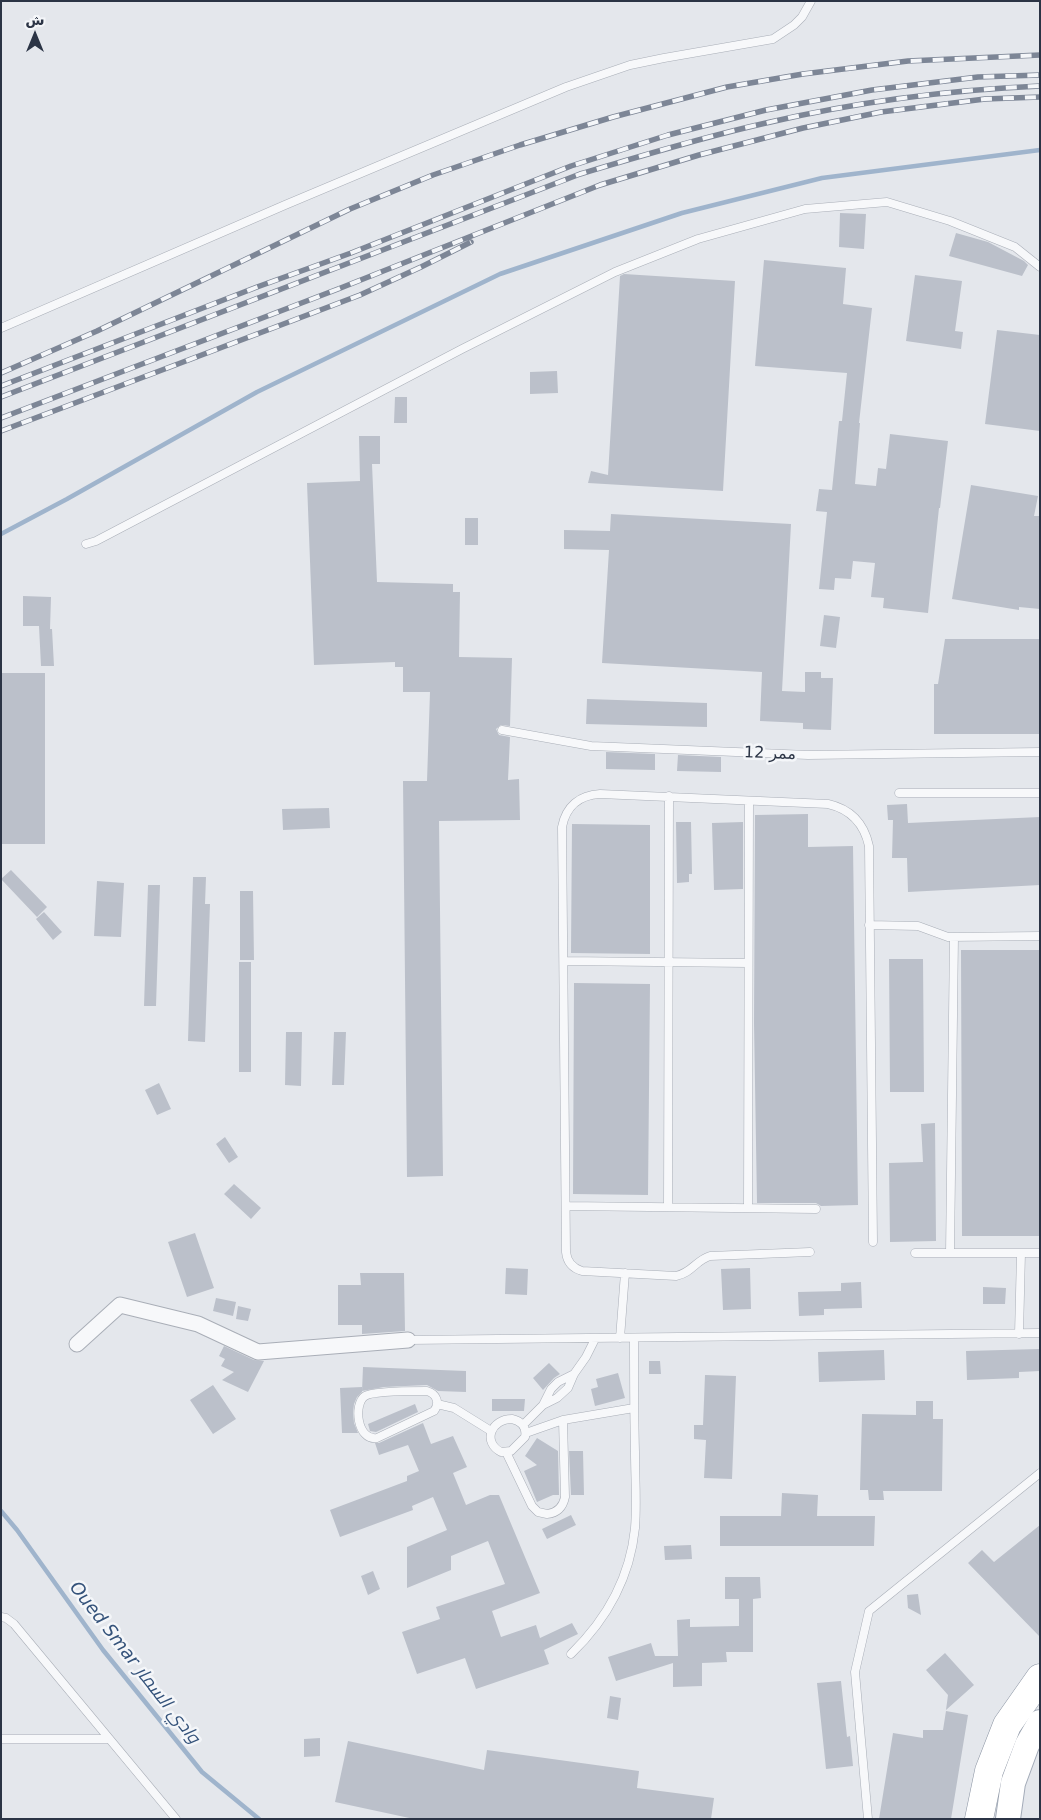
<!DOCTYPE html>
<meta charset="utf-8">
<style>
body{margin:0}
#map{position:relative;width:1041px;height:1820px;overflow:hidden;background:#e4e7ec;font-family:"DejaVu Sans",Cairo,sans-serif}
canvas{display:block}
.frame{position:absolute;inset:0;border:2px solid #2b3445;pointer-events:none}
.north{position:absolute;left:10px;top:10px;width:50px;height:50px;-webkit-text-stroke:4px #f4f6f9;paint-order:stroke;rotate:0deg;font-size:14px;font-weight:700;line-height:20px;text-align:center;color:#2b3445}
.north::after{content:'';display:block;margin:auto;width:18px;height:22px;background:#2b3445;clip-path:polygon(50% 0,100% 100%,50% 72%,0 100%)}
</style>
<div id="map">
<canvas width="1041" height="1820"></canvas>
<div class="frame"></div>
<div class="north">ش</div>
</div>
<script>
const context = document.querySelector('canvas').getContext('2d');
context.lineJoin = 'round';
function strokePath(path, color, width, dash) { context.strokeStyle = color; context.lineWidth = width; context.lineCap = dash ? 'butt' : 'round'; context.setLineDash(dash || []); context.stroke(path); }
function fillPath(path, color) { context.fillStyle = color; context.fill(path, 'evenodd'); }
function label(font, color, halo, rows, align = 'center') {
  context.font = font + ' "DejaVu Sans",Cairo,sans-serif'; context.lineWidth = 5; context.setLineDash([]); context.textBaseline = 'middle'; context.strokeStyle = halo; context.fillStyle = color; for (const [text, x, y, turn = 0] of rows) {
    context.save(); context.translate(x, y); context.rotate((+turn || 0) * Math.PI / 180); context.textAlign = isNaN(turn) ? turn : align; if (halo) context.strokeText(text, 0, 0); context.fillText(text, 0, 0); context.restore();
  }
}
strokePath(new Path2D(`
 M1,534l66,-35 190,-107 243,-118 182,-61 140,-35 218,-28
 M1,1511l16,19 86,120 99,122 57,47`), '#9fb4cc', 4.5);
fillPath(new Path2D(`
 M840,213l26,1 -2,35 -25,-2z
 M956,233l32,9 36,19 4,4 -6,11 -73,-20z
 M764,260l82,8 -3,36 29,4 -13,115h1l-5,61 21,2 2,-18 8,1 4,-35 58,7 -8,67h-1l-11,105 -45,-5 1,-10 -13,-1 4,-34 -22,-2 -2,18 -16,-1 -1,12 -15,-1 8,-77 -11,-1 3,-22 13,1 7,-69h3l5,-48 -92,-7z
 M624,274l111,7 -12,210 -135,-8 3,-12 17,4 12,-199z
 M915,275l47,6 -7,50 8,1 -2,17 -55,-8z
 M997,330l43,5v96l-55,-7z
 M557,371l1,22 -28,1v-22z
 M395,397h12v26h-13z
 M359,436h21v28h-8l5,118 76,2v8h7l-1,65 53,1 -2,68 -9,-1 -5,4 3,6 11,2 -2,43 11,-1 1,41 -81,1 4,355 -36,1 -4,-396h24l3,-89h-27v-25h-8v-5l-81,3 -7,-182 53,-2z
 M971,485l67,11 -4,20h6v93l-21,-2v3l-67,-11z
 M611,514l180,10 -9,167 23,1v-20h16v6h12l-2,52 -28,-1v-6l-43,-2 2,-49 -160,-9 7,-113 -45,-1v-19l46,1z
 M465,518h13v27h-13z
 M23,596l28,1 -1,32h2l2,37h-13l-2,-40h-16z
 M824,615l16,2 -4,31 -16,-2z
 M945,639h95v95h-106v-50h4z
 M1,673h44v171h-44z
 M587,699l120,4v24l-121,-3z
 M606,752l49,2v16l-49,-1z
 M678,755l43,2v15l-44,-1z
 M907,804l1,19 132,-6v68l-132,7 -1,-34h-15l1,-38h-5l-1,-15z
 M329,808l1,20 -47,2 -1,-21z
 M808,814v33l45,-1 5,359 -37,1 -5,-3h-59l-3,-180 1,-208z
 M676,822h15l1,52h-3v8l-12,1z
 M743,822v67l-29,1 -2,-67z
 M572,824l78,1v129l-79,-1z
 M11,870l36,37 -10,10 -36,-38z
 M193,877h13l-1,27h5l-5,138 -17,-1z
 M97,881l27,2 -3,54 -27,-1z
 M148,885h12l-4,121h-12z
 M240,891h13l1,69h-14z
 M44,912l18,20 -9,8 -17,-21z
 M961,950h79v286h-78z
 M889,959h34l1,133h-34z
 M239,962h12v110h-12z
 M574,983l76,1 -2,211 -75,-1z
 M286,1032h16l-1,54 -16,-1z
 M334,1032h12l-2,53h-12z
 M159,1083l12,26 -14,6 -12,-25z
 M935,1123l1,118 -46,1 -1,-79 34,-1 -2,-38z
 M225,1137l13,20 -9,6 -13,-19z
 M234,1184l27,24 -10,11 -27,-25z
 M195,1233l19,55 -27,9 -19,-55z
 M506,1268l22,1 -1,26 -22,-1z
 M750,1268l1,41 -28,1 -2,-41z
 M360,1273h44l1,58 -43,3v-9h-24v-40h23z
 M861,1282l1,26 -38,1v6l-25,1 -1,-24 43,-1v-8z
 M983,1287l23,1 -1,16h-22z
 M216,1298l20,4 -3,14 -20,-5z
 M238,1306l13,3 -3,12 -12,-2z
 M224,1346l30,14 10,1 -16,31 -26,-12 12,-8 -13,-6 4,-7 -6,-3z
 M1039,1349l1,22 -21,1v6l-52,2 -1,-29z
 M884,1350l1,30 -66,2 -1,-30z
 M649,1361h11l1,13h-12z
 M549,1363l11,11 -6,4 -11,12 -10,-12z
 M363,1367l103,4v21l-28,-1 -11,-6 -43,2 -22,4z
 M618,1373l7,25 -30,8 -4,-17 7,-2 -2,-8z
 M705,1375l31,1 -4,103 -28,-1 2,-38 -12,-1v-14h9z
 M213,1385l23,34 -23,15 -23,-34z
 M362,1387v5l-5,5 -3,7 -1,9 1,10 4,10h-16l-2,-45z
 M492,1399h33l-1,12h-32z
 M916,1401h17v18h10l-1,72h-59l1,9h-15l-1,-10h-8l2,-76 54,1z
 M415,1404l3,8 -42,20 -6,-1 -2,-7z
 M423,1423l8,21 22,-8 14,31 -14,6 13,32 24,-10h9l41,98 -48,18 9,26 35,-12 4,13 32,-15 6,11 -34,16 5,14 -73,25 -11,-31 -48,16 -15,-42 38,-13 -4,-12 69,-23 -17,-43 -37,15v14l-44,18v-41l40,-17 -14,-33 -21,9 1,4 -73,27 -10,-27 77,-29v-5l12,-5 -11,-26 -29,10 -4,-12h4z
 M537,1438l21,13 1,44h-6l-16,7 -13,-31 13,-6 -12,-9z
 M569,1451h14l1,44h-13z
 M782,1493l36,2 -1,21h58l-1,30h-154v-30h61z
 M571,1515l5,10 -29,14 -5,-10z
 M1040,1525v112l-72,-74 14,-13 12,12z
 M691,1545l1,14 -27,1 -1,-14z
 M373,1571l7,18 -12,6 -7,-19z
 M725,1577h35l1,21 -8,1v53h-27l1,10 -25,1v23l-29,1v-24l-57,18 -8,-24 43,-14 4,13h23l-1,-36 13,-1v8l49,-1v-27h-14z
 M918,1594l3,21 -13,-7 -1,-13z
 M945,1653l29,32 -28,25 2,-15 -22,-25z
 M841,1681l6,56 3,-1 3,30 -27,3 -9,-86z
 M610,1696l11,2 -3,22 -11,-2z
 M946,1711l22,4 -17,104h-72l14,-86 30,5v-8h20z
 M320,1738v18l-16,1v-18z
 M348,1741l136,29 3,-20 152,21 -2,17 77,10 -3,21h-297l-79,-17z`), '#bbc0ca');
const service = new Path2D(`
 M1,328l284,-123 281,-118 64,-22 34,-7 109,-19 21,-14 8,-8 9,-16
 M86,544l10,-3 366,-192 153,-77 83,-33 107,-30 82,-7 63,19 65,26 25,20
 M502,730l89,16 217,9 232,-3
 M899,793h141
 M869,925l49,1 30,11 92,-1
 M564,961l184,2
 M566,1206l250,3
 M668,1207l1,-411
 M748,1208l1,-407
 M810,1252l-100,4c-14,4 -18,17 -34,20l-94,-5c-10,-3 -15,-9 -16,-19l-4,-425c4,-21 18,-32 38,-33l228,10c22,5 36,19 41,42l4,396
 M915,1253h125
 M950,1253l4,-316
 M1019,1334l2,-81
 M620,1338l5,-65
 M408,1340l632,-7
 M427,1391c10,3 13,12 7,20l-57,27c-20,3 -24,-34 -12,-42 7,-5 51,-5 62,-5z
 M437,1404l17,4 37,23
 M543,1405l14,-7 11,-10 6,-14 12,-17 9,-18
 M512,1419c9,2 15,8 13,18l-14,14 -10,1c-19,-10 -10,-33 11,-33z
 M523,1425l20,-20 8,-16 7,-7 16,-8
 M526,1433l37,-13 71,-12
 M506,1452l26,54 6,6 9,2c10,-1 16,-7 18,-17l-2,-77
 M1,1617l5,1 8,6 162,195
 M571,1654c35,-34 59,-76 64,-126 2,-25 0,-51 0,-76 -1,-38 -1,-76 -1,-114
 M1,1739h108
 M868,1819l-13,-147 14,-61 171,-138`);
const minor = new Path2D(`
 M77,1344l43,-39 78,19 60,28 150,-12`);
const primary = new Path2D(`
 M1008,1819l5,-36 14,-38 13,-23`);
const motorway = new Path2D(`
 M979,1819l10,-48 18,-46 33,-47`);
strokePath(service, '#a9aeb7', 9);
strokePath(minor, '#a9aeb7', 17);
strokePath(primary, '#a3abb8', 26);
strokePath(motorway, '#8b94a3', 29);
strokePath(service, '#f7f8fa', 8);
strokePath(minor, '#f7f8fa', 15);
strokePath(primary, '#fff', 24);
strokePath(motorway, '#fff', 28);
const rail = new Path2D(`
 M1,373l96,-42 253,-122 83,-34 87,-30 93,-28 114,-30 76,-13 105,-13 132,-6
 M1,386l256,-99 94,-34 220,-87 97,-31 98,-25 106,-20 106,-13 62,-2
 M1,397l579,-223c61,-18 123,-37 186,-51 90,-21 182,-33 274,-37
 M1,418l337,-129 262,-104 99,-30 104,-27 78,-16 104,-13 55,-2
 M1,431l359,-136 61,-28 50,-25`);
strokePath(rail, '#7d8696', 5.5);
strokePath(rail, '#f4f6f9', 4, [11]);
label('16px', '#2b3445', '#f4f6f9', [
 ["ممر 12",770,754,2]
]);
label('italic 18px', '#34527a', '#f4f6f9', [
 ["Oued Smar وادي السمار",134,1663,52]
]);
</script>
